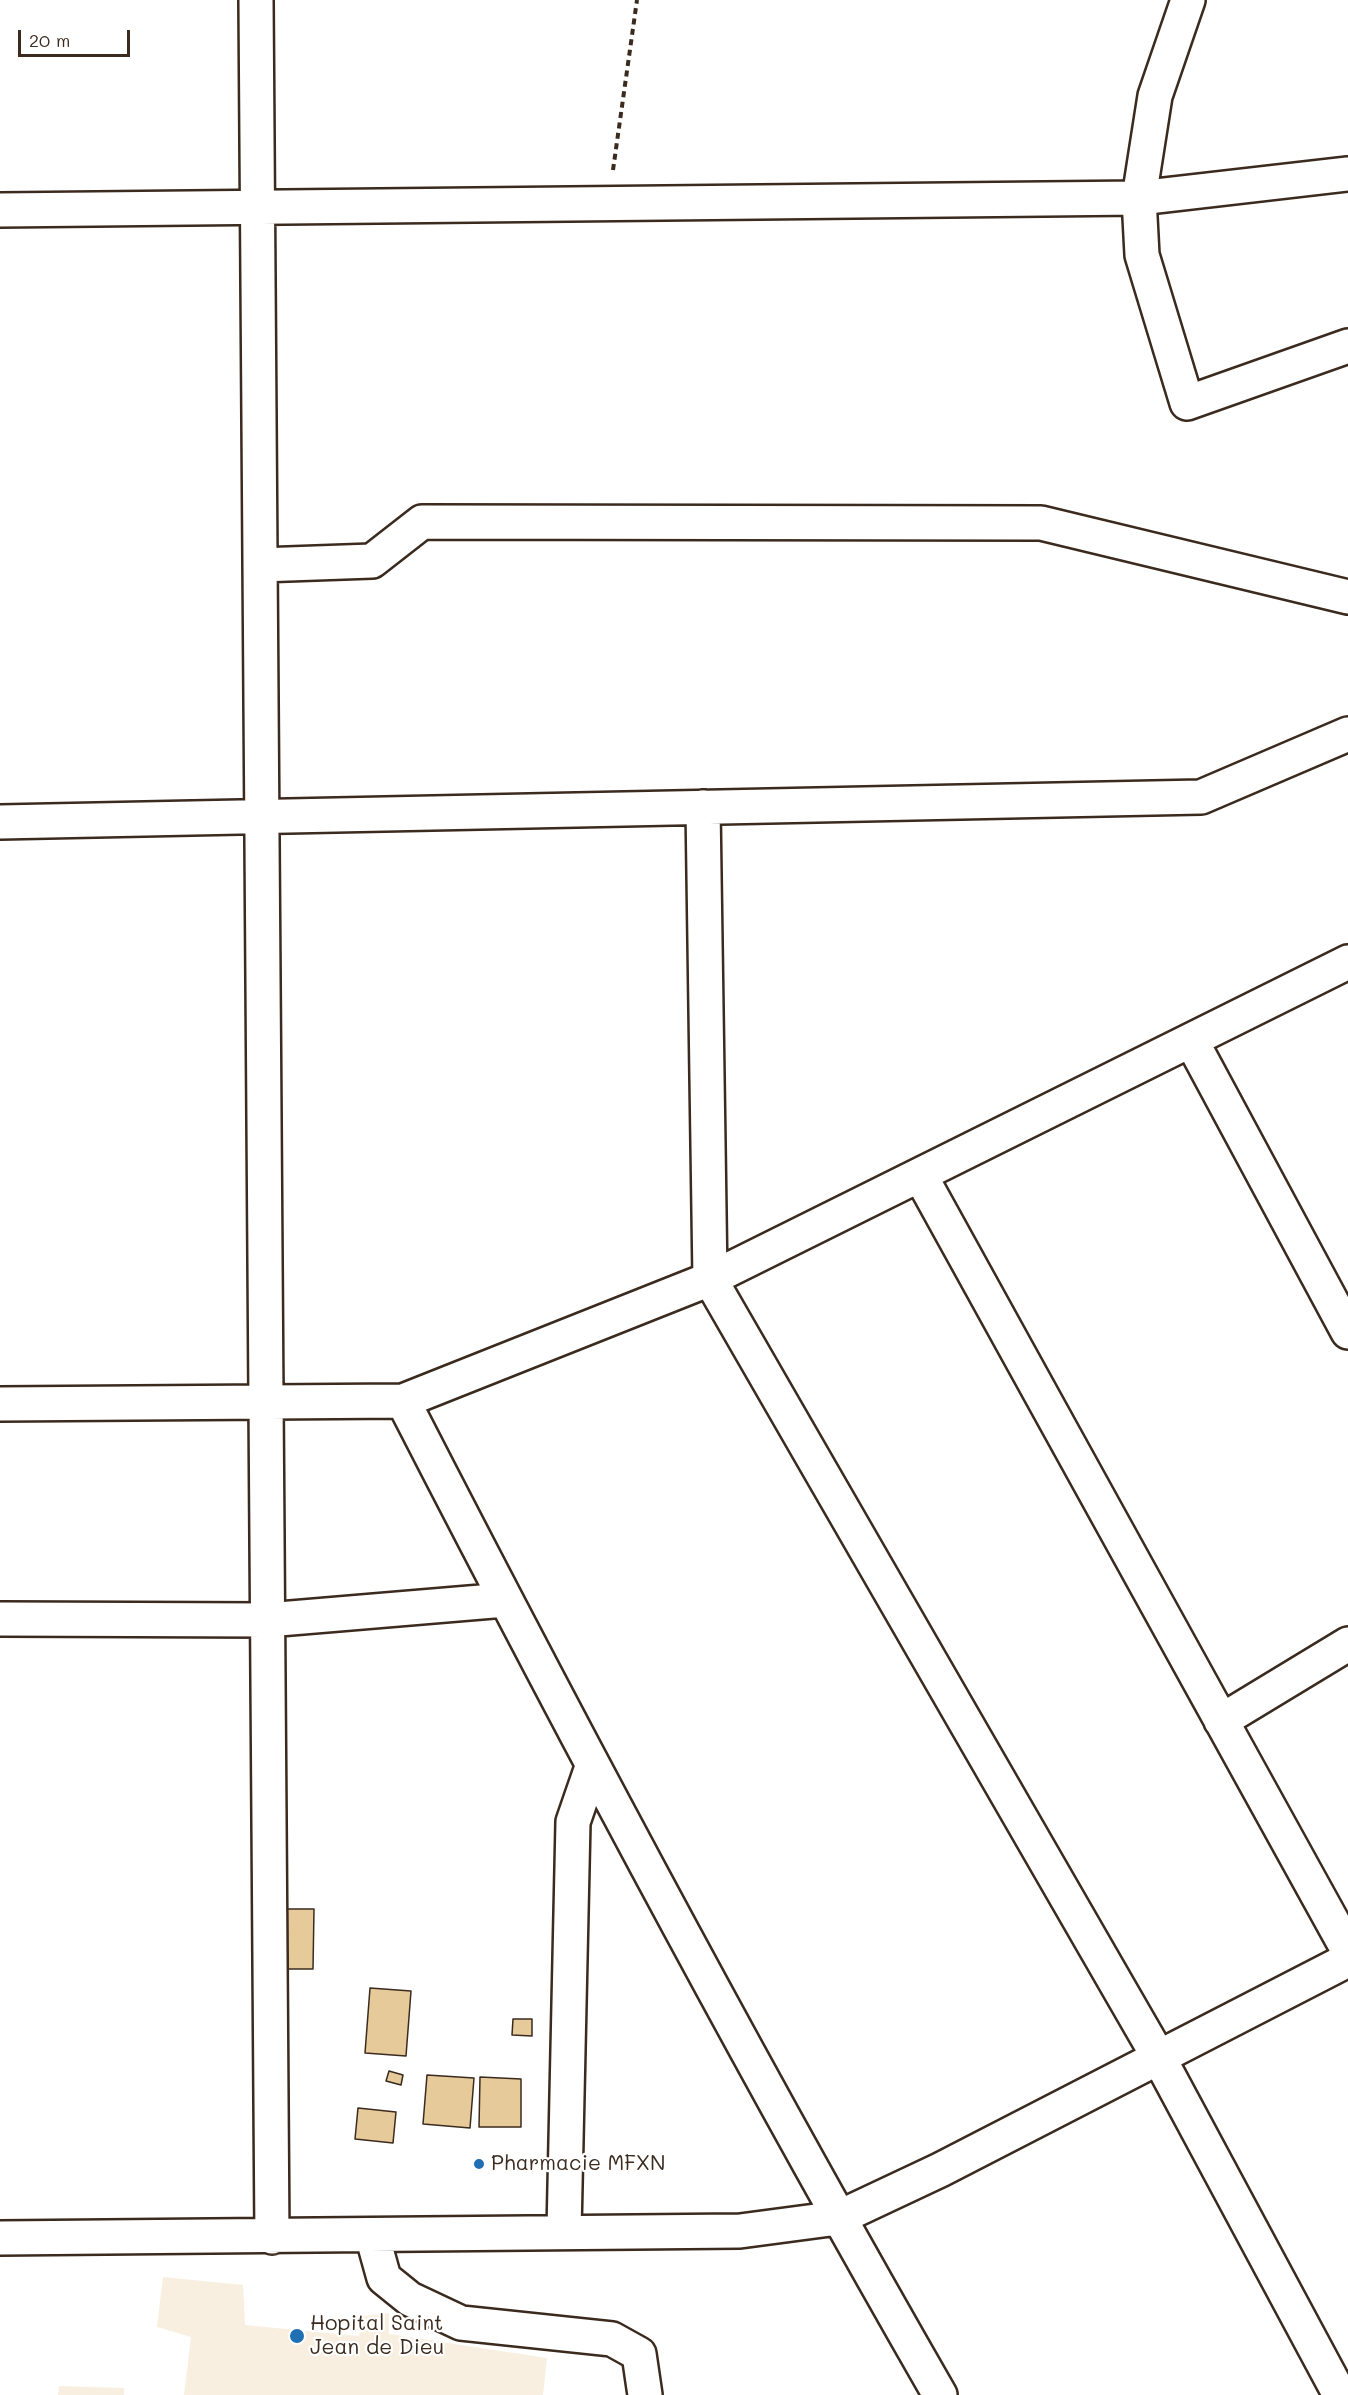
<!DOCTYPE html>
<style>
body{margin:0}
#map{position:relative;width:1348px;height:2395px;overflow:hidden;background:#fff;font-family:Mali,sans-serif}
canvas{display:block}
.scale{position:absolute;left:18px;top:30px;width:112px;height:27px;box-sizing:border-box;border:3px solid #3b2a1e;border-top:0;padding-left:8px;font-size:18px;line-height:21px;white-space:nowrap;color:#3b2a1e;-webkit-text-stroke:4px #fff;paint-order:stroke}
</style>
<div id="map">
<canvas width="1348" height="2395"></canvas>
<div class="scale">20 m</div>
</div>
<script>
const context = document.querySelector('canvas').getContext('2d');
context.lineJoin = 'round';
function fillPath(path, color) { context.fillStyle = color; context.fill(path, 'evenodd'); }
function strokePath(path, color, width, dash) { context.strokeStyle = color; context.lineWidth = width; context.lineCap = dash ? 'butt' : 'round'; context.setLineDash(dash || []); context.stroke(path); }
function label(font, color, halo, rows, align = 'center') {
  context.font = font + ' Mali,sans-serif'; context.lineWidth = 4.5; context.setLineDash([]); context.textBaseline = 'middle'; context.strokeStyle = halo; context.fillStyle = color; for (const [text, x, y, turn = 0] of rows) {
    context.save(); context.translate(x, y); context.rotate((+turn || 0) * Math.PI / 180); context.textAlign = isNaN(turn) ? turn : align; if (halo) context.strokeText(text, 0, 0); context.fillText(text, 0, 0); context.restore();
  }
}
fillPath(new Path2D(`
 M163,2277l80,8 2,40 114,11 4,-20 26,-3v21l158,24 -4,37h-359l7,-58 -34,-10z
 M59,2386l65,2v7h-66z`), '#f8efe1');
const building = new Path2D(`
 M276,1909h38l-1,60h-37z
 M370,1988l41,3 -5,65 -41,-3z
 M513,2019h19v17l-20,-1z
 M389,2071l14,4 -2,10 -15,-4z
 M427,2075l47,3 -4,50 -47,-4z
 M480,2077l41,2v48h-42z
 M358,2108l38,4 -3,31 -38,-4z`);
fillPath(building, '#e6ca9a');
strokePath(building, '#3b2a1e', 1.5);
const minor = new Path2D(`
 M256,0l16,2237
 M1188,0l-33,96 -16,102 3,57 45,148 161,-57
 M0,210l1139,-12 209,-24
 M260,565l112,-4 50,-39 619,1 307,74
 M703,807l7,472 448,777 182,339
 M0,822l1201,-25 147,-63
 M1191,1040l157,292
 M920,1175l428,775
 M403,1401c172,335 349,667 537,994
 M0,1404l403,-3 307,-122 638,-317
 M0,1619l267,1 238,-20
 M1221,1721l127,-77
 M564,2231l9,-409 19,-55
 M372,2235l12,43 26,21 51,24 151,16 27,15 6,41
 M0,2238l740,-7 98,-13 102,-48 408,-210`);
strokePath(minor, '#3b2a1e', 38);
strokePath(new Path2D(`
 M613,170l24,-170`), '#3b2a1e', 4, [6, 4.5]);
strokePath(minor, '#fff', 33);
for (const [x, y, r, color] of [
 [479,2164,6,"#1f6fb2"],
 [297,2336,8,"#1f6fb2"]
]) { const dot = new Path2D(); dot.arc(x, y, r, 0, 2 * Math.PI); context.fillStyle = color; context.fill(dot); strokePath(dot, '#fff', 2); }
label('21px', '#3b2a1e', '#fff', [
 ["Pharmacie MFXN",491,2164],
 ["Hopital Saint",310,2324],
 ["Jean de Dieu",310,2348]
], 'left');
</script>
